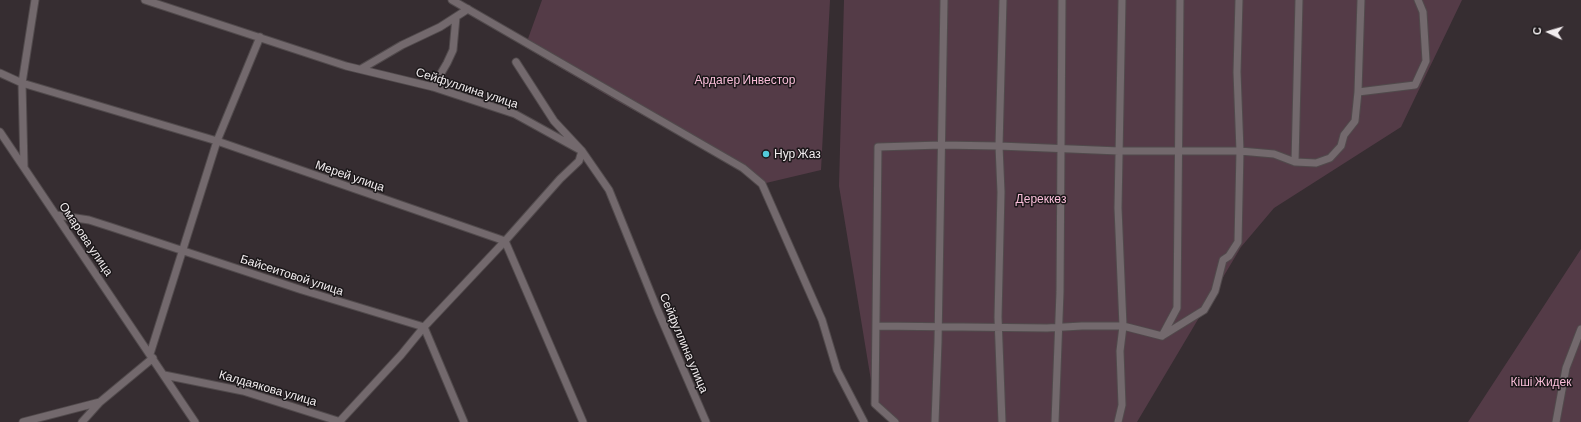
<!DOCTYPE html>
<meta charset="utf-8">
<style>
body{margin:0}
#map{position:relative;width:1581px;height:422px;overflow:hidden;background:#362d31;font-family:Barlow,sans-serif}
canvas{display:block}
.north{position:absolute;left:1529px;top:12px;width:40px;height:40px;-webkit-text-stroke:3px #1b1719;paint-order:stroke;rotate:275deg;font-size:11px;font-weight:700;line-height:16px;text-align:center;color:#f2edef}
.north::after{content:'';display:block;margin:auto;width:14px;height:18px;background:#f2edef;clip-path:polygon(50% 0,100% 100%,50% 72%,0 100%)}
</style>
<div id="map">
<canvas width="1581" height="422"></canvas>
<div class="north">С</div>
</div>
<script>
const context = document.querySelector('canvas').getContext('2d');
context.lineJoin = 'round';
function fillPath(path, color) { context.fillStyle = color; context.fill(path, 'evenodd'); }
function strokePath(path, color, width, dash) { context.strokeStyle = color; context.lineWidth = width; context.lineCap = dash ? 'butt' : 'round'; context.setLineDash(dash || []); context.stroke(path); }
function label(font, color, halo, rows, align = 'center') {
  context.font = font + ' Barlow,sans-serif'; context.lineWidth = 3; context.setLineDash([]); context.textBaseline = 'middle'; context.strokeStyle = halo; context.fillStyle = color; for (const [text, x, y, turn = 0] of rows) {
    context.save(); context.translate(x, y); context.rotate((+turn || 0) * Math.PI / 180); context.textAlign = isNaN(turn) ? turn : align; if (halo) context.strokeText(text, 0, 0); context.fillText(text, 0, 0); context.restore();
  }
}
fillPath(new Path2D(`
 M542,0h288l-9,170 -55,13 -149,-82 -92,-54z
 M844,0h618l-61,127 -127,81 -33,39 -104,175h-247l-14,-11 -37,-225z
 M1581,249v173h-113z`), '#543b47');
const minor = new Path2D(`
 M145,0l201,66 87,21 82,27 67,37 27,39 49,121 48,111
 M452,0l291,168 19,16 60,136 15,50 27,52
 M1003,0l-4,146 120,5h121l-3,-79 2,-72
 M361,69l41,-24 38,-18 28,-18
 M0,73l22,10 195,58 288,100 78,181
 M433,87l14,-24 6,-13 3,-33
 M1358,92l3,-92
 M0,132l195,290
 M1295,162l4,-162
 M24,167l-2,-84 13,-83
 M56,215l33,5 22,7 191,63 122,37 40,95
 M877,326l170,2 35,-2h41l39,10 42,-26 11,-19 8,-31 6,-4 9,-14 2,-91 34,3 21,8 21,1 14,-5 11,-12 3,-11 11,-14 3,-29 57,-7 11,-24 -3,-49 -5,-12
 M1162,336l15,-28 3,-308
 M150,354l67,-213 43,-104
 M164,375l79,16 98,31
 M340,421l61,-66 23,-28 81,-86 55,-62 19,-18 3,-10 -28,-30 -38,-59
 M23,422l77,-20 53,-44
 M82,422l18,-20
 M895,422l-20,-18 3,-257 63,-2 58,1 2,46 -3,125 4,105
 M935,422l3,-80 6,-342
 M1055,422l5,-130 2,-292
 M1118,422l4,-17 -2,-54 3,-25 -5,-118 4,-208
 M1556,422l10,-54 15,-39`);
strokePath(minor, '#514a4c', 9);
strokePath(minor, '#73696d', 7);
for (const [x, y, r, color] of [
 [766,154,4,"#53cbdb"]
]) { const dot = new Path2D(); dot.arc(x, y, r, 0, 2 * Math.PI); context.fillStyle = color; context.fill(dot); strokePath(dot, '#1b1719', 1.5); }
label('12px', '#f9bed9', '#1b1719', [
 ["Ардагер Инвестор",745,80],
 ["Дереккөз",1041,199],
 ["Кіші Жидек",1541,382]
]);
label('12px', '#f2edef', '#1b1719', [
 ["Сейфуллина улица",467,88,18],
 ["Мерей улица",350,176,19],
 ["Омарова улица",86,239,56],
 ["Байсеитовой улица",292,275,18],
 ["Сейфуллина улица",684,343,67],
 ["Калдаякова улица",268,388,16]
]);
label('12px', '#f2edef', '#1b1719', [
 ["Нур Жаз",774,154]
], 'left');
</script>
